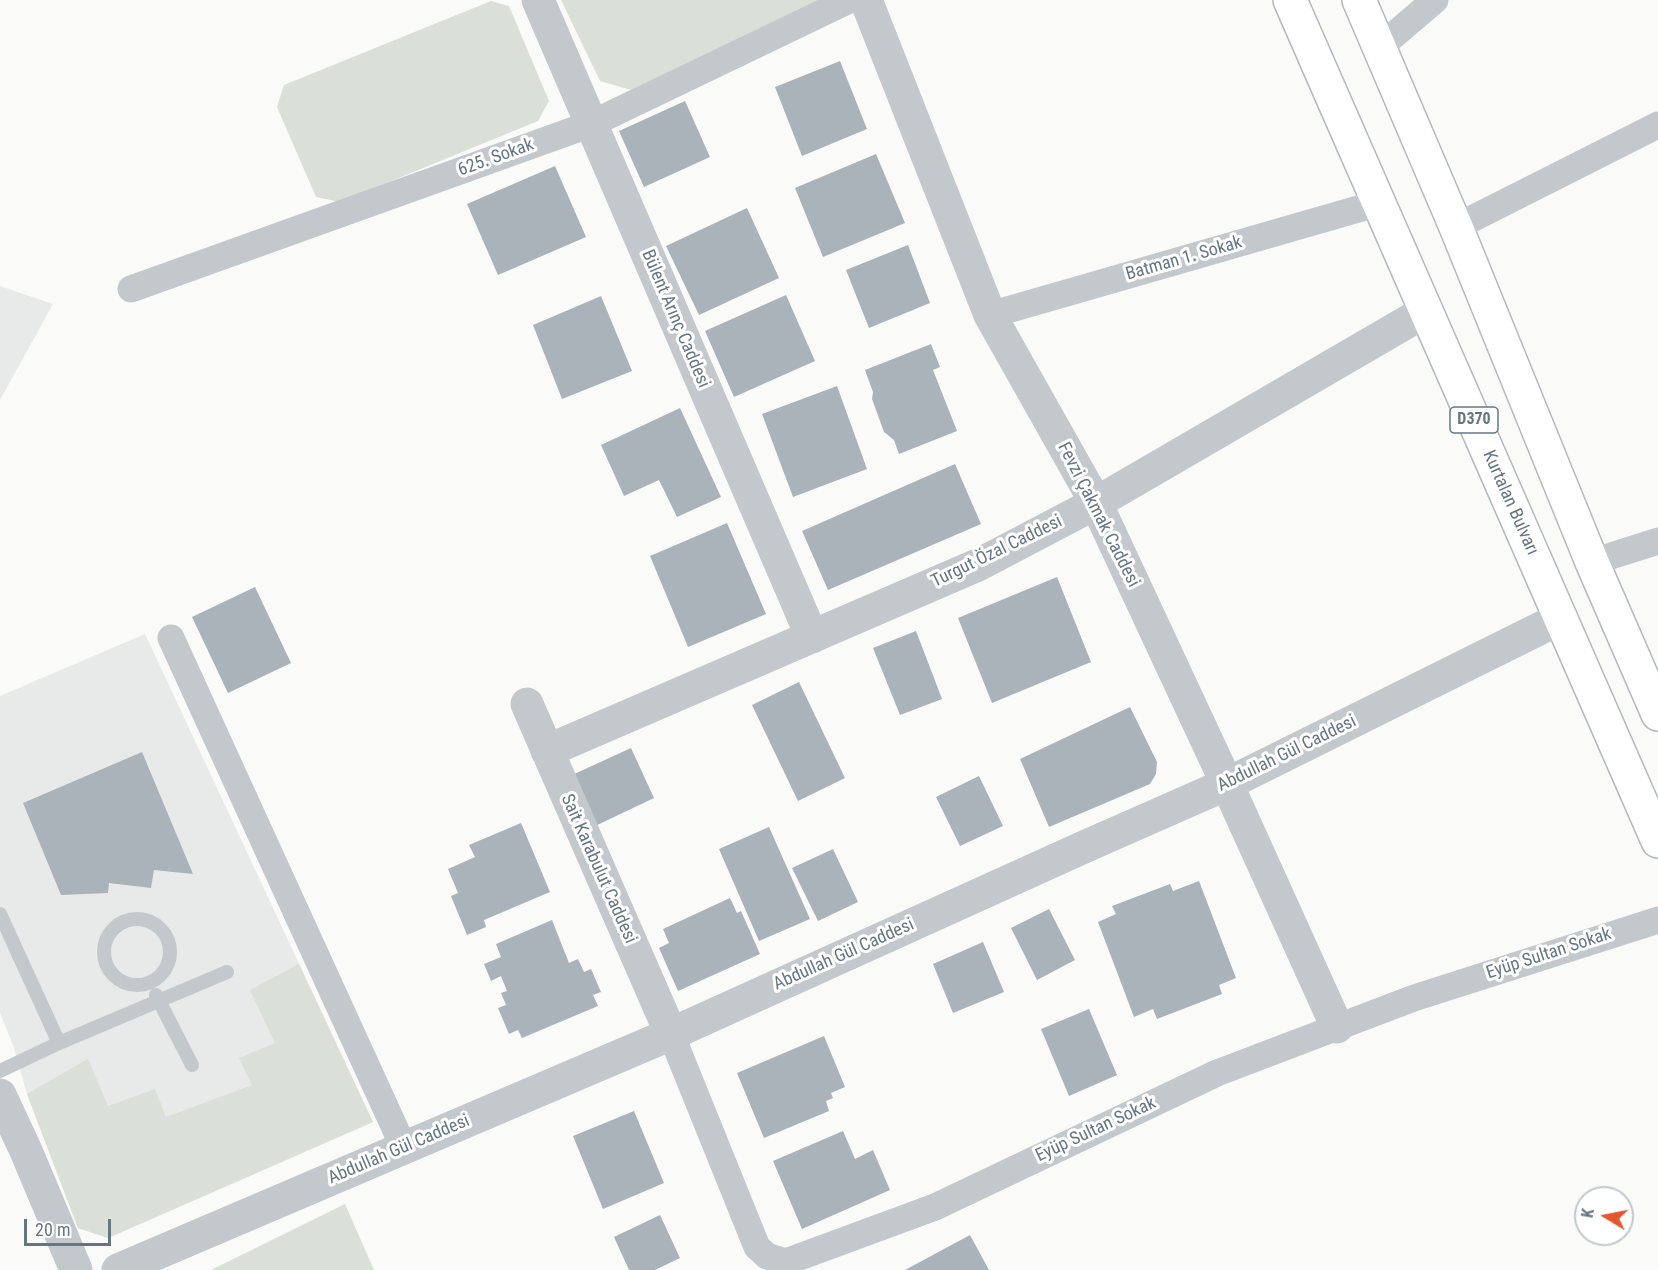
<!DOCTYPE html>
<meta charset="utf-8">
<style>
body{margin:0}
#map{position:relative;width:1658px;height:1270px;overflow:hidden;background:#fafaf8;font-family:"Roboto Condensed",sans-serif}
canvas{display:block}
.north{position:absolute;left:1574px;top:1186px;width:60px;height:60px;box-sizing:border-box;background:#fff;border:2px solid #c1c8cd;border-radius:50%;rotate:280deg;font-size:16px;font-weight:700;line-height:24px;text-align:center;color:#657683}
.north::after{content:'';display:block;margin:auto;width:21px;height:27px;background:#e4572e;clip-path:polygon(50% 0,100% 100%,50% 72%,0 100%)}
.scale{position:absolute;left:24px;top:1219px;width:87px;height:27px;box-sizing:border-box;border:3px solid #657683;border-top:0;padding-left:8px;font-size:18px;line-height:21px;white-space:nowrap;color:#657683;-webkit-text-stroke:4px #fff;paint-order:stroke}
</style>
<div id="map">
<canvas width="1658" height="1270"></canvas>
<div class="north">K</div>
<div class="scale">20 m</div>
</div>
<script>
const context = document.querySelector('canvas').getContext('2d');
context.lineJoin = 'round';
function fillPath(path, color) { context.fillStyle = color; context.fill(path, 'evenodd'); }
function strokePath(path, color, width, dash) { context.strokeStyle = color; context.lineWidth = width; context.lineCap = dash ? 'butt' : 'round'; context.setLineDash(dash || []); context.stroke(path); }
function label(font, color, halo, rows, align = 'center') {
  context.font = font + ' "Roboto Condensed",sans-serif'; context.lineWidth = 6; context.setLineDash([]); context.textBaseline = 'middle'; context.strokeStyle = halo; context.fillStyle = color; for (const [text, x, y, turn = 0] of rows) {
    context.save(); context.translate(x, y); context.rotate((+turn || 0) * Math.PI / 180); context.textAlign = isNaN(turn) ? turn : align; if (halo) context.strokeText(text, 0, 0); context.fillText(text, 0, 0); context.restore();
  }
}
fillPath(new Path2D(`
 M0,286l53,18 -53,96z
 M145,634l228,488 -265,116 -30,-10 -51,-134 -14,-49 -13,-32v-317z`), '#e8e9e9');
fillPath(new Path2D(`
 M561,0h258l-188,90 -31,-9z
 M491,1l18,5 40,95 -11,20 -198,81 -24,-5 -39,-90 7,-22z
 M299,964l74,158 -265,116 -30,-10 -51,-134 61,-35 20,47 47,-17 11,28 86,-32 -13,-27 36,-15 -25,-53z
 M345,1204l29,66h-163z`), '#dadfd7');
fillPath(new Path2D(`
 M840,61l27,68 -65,27 -27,-69z
 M685,101l25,56 -66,30 -25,-56z
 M876,154l29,69 -82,34 -28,-69z
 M555,166l31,71 -88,38 -31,-71z
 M747,208l32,70 -80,37 -33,-69z
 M908,245l22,58 -61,25 -23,-58z
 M786,295l29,66 -81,36 -29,-66z
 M601,296l31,75 -70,28 -29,-74z
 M931,344l9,23 -7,3 24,61 -58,23 -5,-14 -10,-8 -12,-33 1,-7 -8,-22z
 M837,386l30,83 -74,28 -31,-83z
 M680,408l41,89 -44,20 -18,-37 -35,16 -23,-51z
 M955,464l26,60 -153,66 -26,-59z
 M727,523l39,91 -78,33 -38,-91z
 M1057,577l34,85 -99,41 -34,-85z
 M255,587l36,76 -63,30 -36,-76z
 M916,631l26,68 -42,16 -27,-67z
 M799,682l46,96 -47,23 -46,-96z
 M1130,707l27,55 -1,12 -6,10 -101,43 -29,-68z
 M631,748l23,50 -61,29 -23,-51z
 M142,752l51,122 -39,-4 -3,18 -42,-5 -1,10 -47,2 -38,-92z
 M979,776l24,50 -43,20 -24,-49z
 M521,823l29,69 -66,28 2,7 -19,8 -16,-39 7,-3 -10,-24 27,-12 -6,-12z
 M769,827l41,92 -51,22 -40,-92z
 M833,849l25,53 -40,19 -26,-53z
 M1199,881l37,97 -17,7 3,9 -65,25 -4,-10 -19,8 -36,-95 18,-8 -4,-8 58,-22 3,7z
 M730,898l7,15 4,-2 19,43 -82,37 -19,-43 10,-5 -6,-14z
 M1049,909l26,51 -38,20 -26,-52z
 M552,920l17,43 9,-4 6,13 7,-3 10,23 -8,3 5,11 -76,32 -4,-8 -9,4 -11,-26 8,-3 -5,-12 6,-2 -6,-15 -10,5 -7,-17 17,-7 -5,-13z
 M983,942l21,50 -51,21 -20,-49z
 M1089,1009l28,66 -48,21 -28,-67z
 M824,1036l21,51 -14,6 2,5 -7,3 3,10 -65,27 -27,-65z
 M634,1111l30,72 -61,26 -30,-73z
 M843,1131l12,28 18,-9 17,40 -88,39 -29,-68z
 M660,1215l20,43 -25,12h-26l-15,-33z
 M970,1235l19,35h-84z`), '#aab3b9');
const trunk = new Path2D(`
 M1290,0l368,841
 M1359,0l97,227 136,335 66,152`);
strokePath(trunk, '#b4b9bd', 36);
strokePath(new Path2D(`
 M0,914l59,129
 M104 952a33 33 0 1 1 66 0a33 33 0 1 1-66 0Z
 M156,995l36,70
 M0,1071l59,-28 168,-71`), '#c3c8cc', 14);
strokePath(new Path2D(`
 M1380,47l55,-47
 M1456,227l202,-102
 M131,289l460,-165 258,-124
 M990,315l389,-112
 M1592,562l66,-21
 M171,638l233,510
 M671,1034l86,213 10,9 19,6 149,-55 282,-134 197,-75 244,-78`), '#c3c8cc', 27);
strokePath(new Path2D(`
 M538,0l274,637
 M866,0l124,315 106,188 131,281 110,243
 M527,704l144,330
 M547,751l433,-187 116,-61 330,-192
 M0,1095l26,56 50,119
 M118,1270l553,-236 413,-187 143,-63 334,-166`), '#c3c8cc', 33);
strokePath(trunk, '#fff', 33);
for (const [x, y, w] of [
 [1474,420,48]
]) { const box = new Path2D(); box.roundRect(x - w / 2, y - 13, w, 26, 4.5); context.fillStyle = '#fff'; context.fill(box); strokePath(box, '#657683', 1.5); }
label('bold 16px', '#657683', null, [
 ["D370",1474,420]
]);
label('18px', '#657683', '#fff', [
 ["625. Sokak",496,158,-20],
 ["Batman 1. Sokak",1184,259,-16],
 ["Bülent Arınç Caddesi",675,319,67],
 ["Kurtalan Bulvarı",1510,503,66],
 ["Fevzi Çakmak Caddesi",1098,515,63],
 ["Turgut Özal Caddesi",997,552,-26],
 ["Abdullah Gül Caddesi",1287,754,-26],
 ["Sait Karabulut Caddesi",598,869,66],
 ["Eyüp Sultan Sokak",1549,954,-18],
 ["Abdullah Gül Caddesi",844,955,-24],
 ["Eyüp Sultan Sokak",1096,1130,-25],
 ["Abdullah Gül Caddesi",399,1150,-23]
]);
</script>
